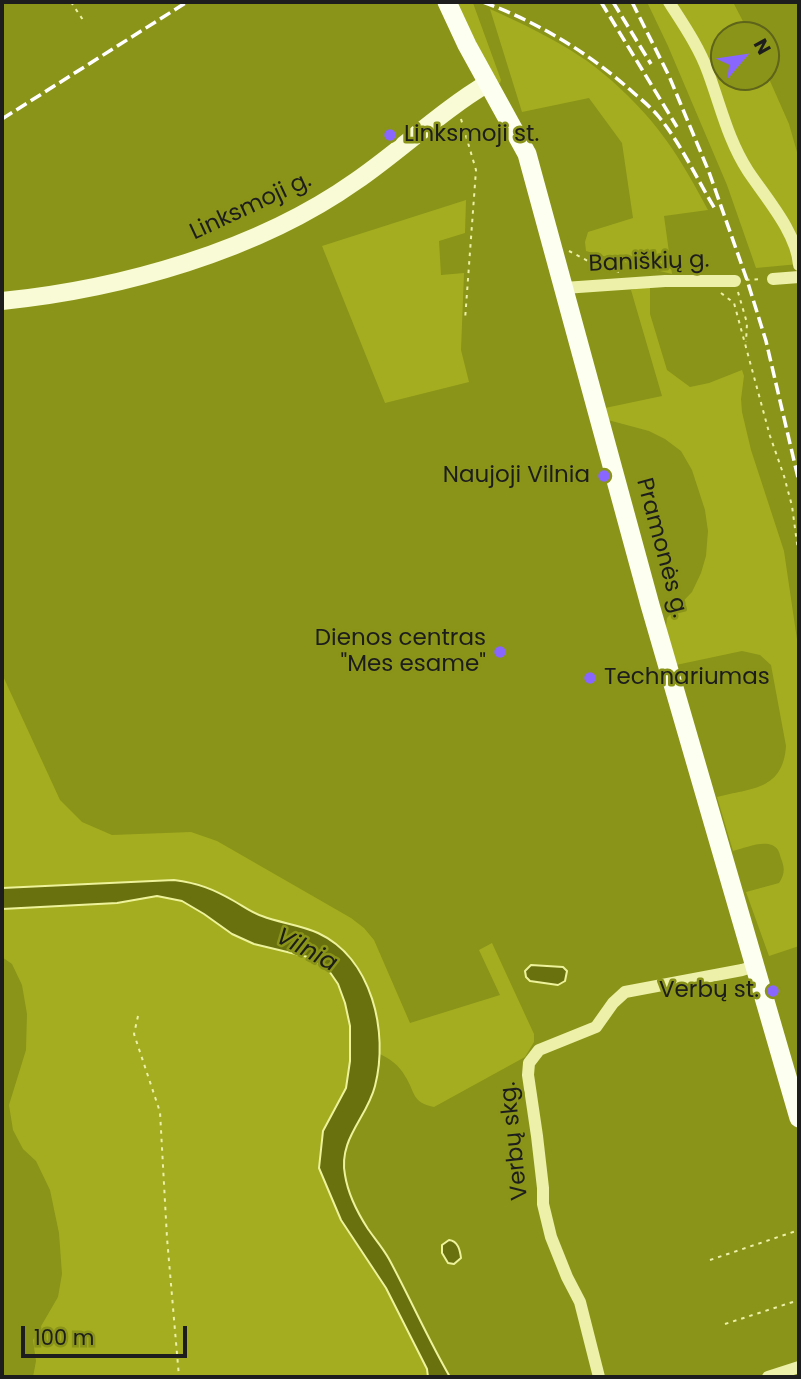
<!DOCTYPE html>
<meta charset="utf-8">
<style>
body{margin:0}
#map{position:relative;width:801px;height:1379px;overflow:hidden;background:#8a9418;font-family:Poppins,sans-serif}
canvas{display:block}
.frame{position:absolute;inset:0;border:4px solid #1d1d1d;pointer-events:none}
.north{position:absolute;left:710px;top:21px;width:70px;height:70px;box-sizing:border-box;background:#8a9418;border:2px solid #5e641a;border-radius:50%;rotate:61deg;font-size:19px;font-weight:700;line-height:28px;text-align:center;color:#1d1d1d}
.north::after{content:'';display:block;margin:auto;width:24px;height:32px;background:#8967ff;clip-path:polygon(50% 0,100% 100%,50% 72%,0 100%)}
.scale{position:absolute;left:21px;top:1326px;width:166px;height:32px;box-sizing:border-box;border:4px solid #1d1d1d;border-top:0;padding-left:9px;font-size:21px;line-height:24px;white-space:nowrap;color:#1d1d1d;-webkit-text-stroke:5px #8a9418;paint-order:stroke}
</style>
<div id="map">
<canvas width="801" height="1379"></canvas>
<div class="frame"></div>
<div class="north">N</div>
<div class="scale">100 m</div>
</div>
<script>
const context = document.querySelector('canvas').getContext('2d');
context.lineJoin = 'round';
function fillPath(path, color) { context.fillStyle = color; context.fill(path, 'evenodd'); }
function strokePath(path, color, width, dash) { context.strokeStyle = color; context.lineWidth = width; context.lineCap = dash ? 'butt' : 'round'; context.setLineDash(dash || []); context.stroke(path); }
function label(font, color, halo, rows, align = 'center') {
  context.font = font + ' Poppins,sans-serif'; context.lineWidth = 5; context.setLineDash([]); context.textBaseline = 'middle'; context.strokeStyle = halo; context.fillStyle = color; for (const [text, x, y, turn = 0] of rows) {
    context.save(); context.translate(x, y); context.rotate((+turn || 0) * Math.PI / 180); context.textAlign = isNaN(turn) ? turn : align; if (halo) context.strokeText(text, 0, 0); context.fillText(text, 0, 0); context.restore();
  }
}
fillPath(new Path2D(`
 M453,2l20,1 28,77 -1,3 -4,1z
 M647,2h86l17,33h-26v42h42v-5l23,52 10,35v105l-43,4 -29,-83 -59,-139z
 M490,9c31,14 63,29 91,48 28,18 66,55 85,83 16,22 29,46 42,70l-44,6 8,58 -44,-11 -42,-12 -1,-9 3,-10 45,-14 -11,-75 -33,-45 -67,14z
 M466,200l-1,33 -26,8 2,34 23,-2 -3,77 8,32 -84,21 -63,-157z
 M641,288h9v26l17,56 23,17 19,-4 33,-13 2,6 -3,23 1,13 9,38 33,101 15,102v293l-30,10 -23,-64 33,-9c5,-8 6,-13 3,-22 -2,-4 -2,-8 -4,-11 -9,-13 -32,-2 -45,1l-16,-54c35,-9 66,-7 69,-51l-15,-81 -11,-10 -18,-4 -66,14 -10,-38 1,-9 25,-26 9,-19 5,-17 2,-25 -3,-21 -13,-40 -11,-19 -16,-12 -16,-8 -41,-11 -3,-12 57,-12 -31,-106z
 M2,674l58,126 22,22 30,13 79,-3 26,9 134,77 13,10 10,12 36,83 90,-28 -21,-45 13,-7 42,91v8l-9,15 -91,50c-23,-5 -18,-14 -29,-31 -6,-11 -15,-17 -25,-22l-1,-24 -5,-25 -56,-72 -58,-17 -26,-16 -36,-17 -24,-3 -172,8z
 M157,896l25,5 22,13 28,20 22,10 54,13 19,11 11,16 7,19 5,23v35l-4,27 -23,43 -4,37 22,52 45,68 41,81 1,8h-395l3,-16 -3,-21 25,-43 4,-23 -3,-41 -9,-43 -14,-29 -13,-12 -10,-19 -4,-25 17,-55 1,-36 -5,-29 -10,-21 -10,-7v-48l115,-6z`), '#a4ad20');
const water = new Path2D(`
 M174,880c24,3 39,9 60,21 9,5 18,12 28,15 18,7 39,9 56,17 54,25 71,99 57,153 -8,32 -37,53 -30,89 3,19 12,37 23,54 7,10 15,19 21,30 21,39 39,80 61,118h-22l-1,-8 -41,-81 -45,-68 -22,-52 4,-37 23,-43 4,-27v-35l-5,-23 -7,-19 -11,-16 -19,-11 -54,-13 -22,-10 -28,-20 -22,-13 -25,-5 -40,7 -115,6v-21z
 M531,965l32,2 4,4 -2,10 -7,4 -28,-4 -4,-4 -1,-6z
 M449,1240c9,1 11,10 12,18l-7,6 -6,-1 -6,-10v-8z`);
fillPath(water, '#69710f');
strokePath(water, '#eef39b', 2);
strokePath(new Path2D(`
 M71,2l12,18
 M461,119l15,51 -11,150
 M569,251l19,10 31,11
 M746,280l15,-1
 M738,292l9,31 -1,19
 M721,293l13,10 36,133 14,40 8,30 7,52
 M138,1016l-4,18 26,78 7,126 12,139
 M710,1260l89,-30
 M725,1324l74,-24`), '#ecf0a8', 2, [3.5, 5]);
strokePath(new Path2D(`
 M669,2c14,22 30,45 39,70 13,35 20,68 40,99 18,27 49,62 51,94
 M773,279l26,-2
 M564,288l101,-7h70
 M599,1377l-19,-75 -13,-25 -16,-40 -8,-33v-16l-6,-52 -9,-61 1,-12 10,-13 57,-23 17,-24 12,-11 117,-22 13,-4
 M768,1377l31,-10`), '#ecf0a8', 12);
strokePath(new Path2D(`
 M2,301c119,-12 255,-50 354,-120 45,-31 85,-70 132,-98`), '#f8fbd6', 18);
strokePath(new Path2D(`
 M447,2l20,43 60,109 123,451 149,513`), '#fdfff1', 19);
strokePath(new Path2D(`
 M483,2c54,20 101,48 144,85 11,10 23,19 32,30 22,27 38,62 56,92
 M601,2l76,125
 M613,2l38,62
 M632,2l37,74 40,96 38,108 19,61 33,141
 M2,119l185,-117`), '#fff', 3.5, [12, 5]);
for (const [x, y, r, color] of [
 [390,135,7,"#8967ff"],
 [604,476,7,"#8967ff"],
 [500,652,7,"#8967ff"],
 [590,678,7,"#8967ff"],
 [773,991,7,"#8967ff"]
]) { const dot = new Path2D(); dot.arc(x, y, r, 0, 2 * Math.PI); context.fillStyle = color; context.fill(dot); strokePath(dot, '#8a9418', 2.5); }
label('23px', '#1d1d1d', '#8a9418', [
 ["Linksmoji st.",404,135,"left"],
 ["Naujoji Vilnia",590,476],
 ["Dienos centras",486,639],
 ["\"Mes esame\"",486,665],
 ["Technariumas",604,678,"left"],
 ["Verbų st.",759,991]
], 'right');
label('23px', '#1d1d1d', '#8a9418', [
 ["Linksmoji g.",251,207,-25],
 ["Baniškių g.",649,263,-2],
 ["Pramonės g.",661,548,75],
 ["Verbų skg.",515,1141,-96]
]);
label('italic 24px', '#1c1c19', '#8a9418', [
 ["Vilnia",306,951,28]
]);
</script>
